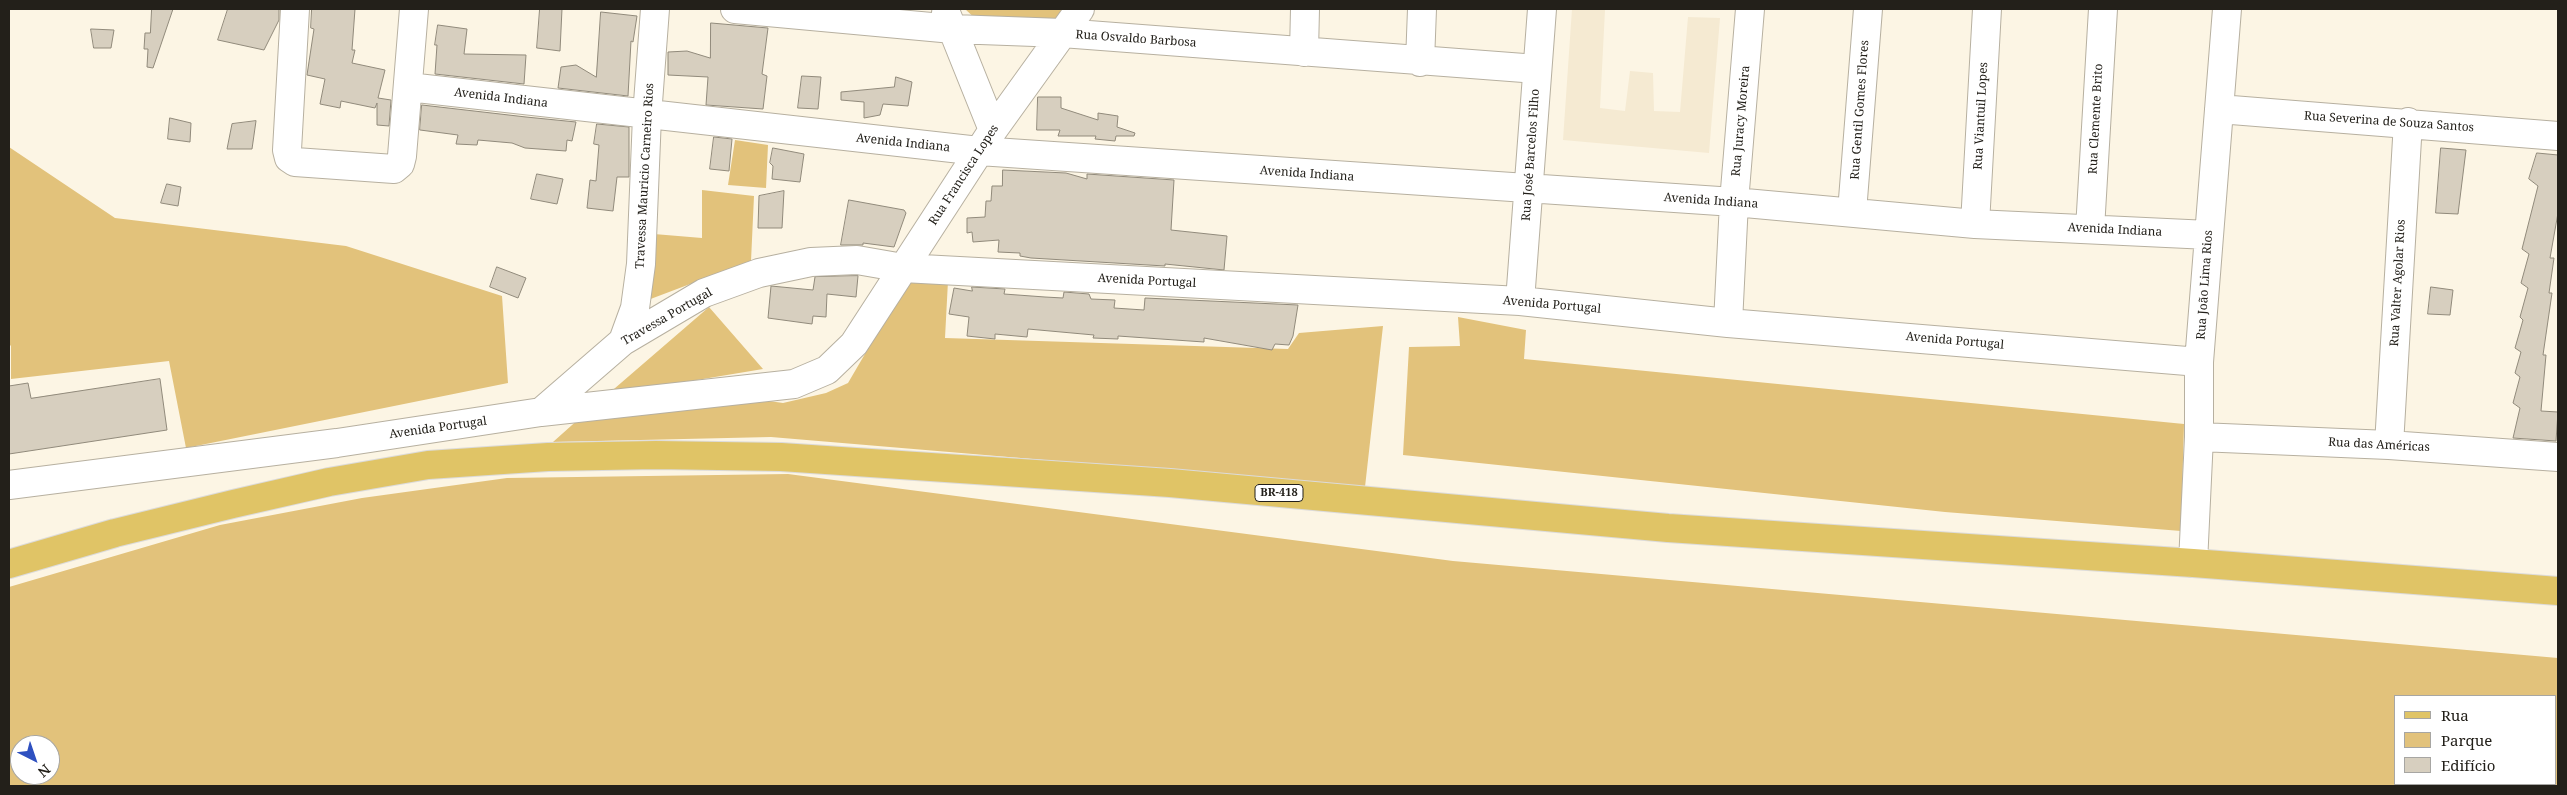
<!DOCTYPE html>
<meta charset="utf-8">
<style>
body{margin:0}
#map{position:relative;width:2567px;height:795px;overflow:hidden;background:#fcf5e4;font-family:"Noto Serif",serif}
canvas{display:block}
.frame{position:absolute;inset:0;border:10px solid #23201a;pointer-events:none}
.legend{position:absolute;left:2394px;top:695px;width:162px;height:90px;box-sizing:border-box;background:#fff;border:1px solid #a7a6a3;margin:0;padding:6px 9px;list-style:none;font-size:15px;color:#23201a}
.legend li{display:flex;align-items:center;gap:10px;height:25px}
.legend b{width:25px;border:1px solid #a7a6a3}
.north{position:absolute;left:10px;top:735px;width:50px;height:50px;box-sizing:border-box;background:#fff;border:1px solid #a7a6a3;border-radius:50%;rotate:139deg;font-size:14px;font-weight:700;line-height:20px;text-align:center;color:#23201a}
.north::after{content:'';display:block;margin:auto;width:18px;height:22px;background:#2e50c0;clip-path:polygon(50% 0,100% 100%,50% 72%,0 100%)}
</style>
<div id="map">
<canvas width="2567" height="795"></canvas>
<div class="frame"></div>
<ul class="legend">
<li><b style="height:6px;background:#e0c466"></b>Rua</li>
<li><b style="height:14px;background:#e2c27b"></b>Parque</li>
<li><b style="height:14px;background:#d7cfbf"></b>Edifício</li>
</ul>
<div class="north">N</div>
</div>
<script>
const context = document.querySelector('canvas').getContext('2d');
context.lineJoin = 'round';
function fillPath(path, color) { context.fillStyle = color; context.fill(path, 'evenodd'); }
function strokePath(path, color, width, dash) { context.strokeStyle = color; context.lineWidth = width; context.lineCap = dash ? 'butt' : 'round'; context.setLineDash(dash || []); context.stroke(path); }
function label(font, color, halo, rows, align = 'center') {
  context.font = font + ' "Noto Serif",serif'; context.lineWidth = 4; context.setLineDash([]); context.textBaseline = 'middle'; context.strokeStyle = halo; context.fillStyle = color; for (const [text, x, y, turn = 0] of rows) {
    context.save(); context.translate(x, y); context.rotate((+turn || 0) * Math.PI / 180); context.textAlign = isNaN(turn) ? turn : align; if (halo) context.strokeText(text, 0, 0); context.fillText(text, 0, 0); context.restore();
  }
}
fillPath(new Path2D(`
 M1572,9l33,1 -5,98 25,3 5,-40 23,2 1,38 26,1 8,-95 32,1 -11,135 -146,-13z`), '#f5ead2');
fillPath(new Path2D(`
 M965,9h108l-11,16 -83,-3z
 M735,140l33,5 -2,43 -38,-3z
 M9,147l106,71 231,28 156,50 6,87 -322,65 -17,-87 -158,18v-33l-2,-2z
 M702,190l52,6 -3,65 -111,42 14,-69 48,4z
 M910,277l38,4 -3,57 343,11 11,-16 84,-7 -18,161 -594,-50 -218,5 28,-25 174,-18 28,4 43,-10 22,-10z
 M709,307l54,62 -156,26z
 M1458,317l68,13 -2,29 660,65 -3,107 -236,-19 -542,-57 6,-108 51,-1z
 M788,474l665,87 1105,97v128h-2549v-199l211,-62 142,-27 145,-20zM2396,696h160v88h-160zM20,745h30v30h-30z`), '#e2c27b');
const building = new Path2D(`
 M152,9h21l-20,59 -6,-1 1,-18h-4l1,-16h5z
 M228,9h51v11l-15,30 -46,-10z
 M312,9h43l-3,41h3l-3,13 33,7 -7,28 13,2 -2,26 -12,-1v-22l-2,5 -34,-7 -1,7 -20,-4 5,-25 -18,-4 7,-46 -3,-1z
 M540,9h22l-2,42 -23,-3z
 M601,12l36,4 -4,26 -2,-1 -3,55 -70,-8 3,-21 15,-2 20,12z
 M711,23l57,5 -6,46 5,2 -4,33 -57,-4 2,-28 -40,-2v-23l19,-1 23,7z
 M438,25l29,4 -3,25 62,1 -2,29 -89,-10 2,-29h-2z
 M91,29l23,1 -3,18h-17z
 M802,76l19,1 -3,32 -20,-1z
 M896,77l16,5 -4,24 -25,-2 -3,11 -16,3v-16l-23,-2v-8l53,-5z
 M1038,97h23v11l37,12v-7l20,3 -1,11 18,6 -1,3h-18l-1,5 -20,-2 1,-3h-38l2,-6h-23z
 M422,105l104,12 50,5 -4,19 -5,-1 -1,11 -41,-3 -13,-5 -34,-3 -1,5 -21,-1 2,-9 -38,-5z
 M170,118l21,5 -1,19 -22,-3z
 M256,121l-4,28h-25l5,-25z
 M597,124l32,3v50h-12l-4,34 -26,-3 3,-28 6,1 3,-36 -5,-1z
 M714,137l18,2 -3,32 -19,-2z
 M773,148l31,6 -4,28 -28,-3 1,-13 -3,-3z
 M2441,148l25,2 -8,64 -22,-1z
 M2537,153l21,2v58l-8,45h4l-5,35h3l-9,62h3l-5,56 17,1 -2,29 -43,-3 7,-30 -7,-5 7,-26 -5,-4 6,-21 -6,-4 8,-28 -3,-3 8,-29 -7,-5 8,-29 -7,-5 16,-63 -9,-7z
 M1003,170l63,3 21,6v-5l87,6 -3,50 56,6 -3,34 -59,-6v2l-134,-8 -11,-2v-3l-22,-1 1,-12 -26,2 -1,-10 -5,1v-15l18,-1 1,-16h5l1,-15h10z
 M537,174l26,5 -6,25 -26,-5z
 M167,184l14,3 -3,19 -17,-3z
 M784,191l-2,37h-24l1,-32z
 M849,200l55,10 2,3 -12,34 -31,-4v2h-22z
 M497,267l29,11 -8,20 -28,-11z
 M858,276l-2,21 -29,-3 -1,23 -13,-1 -1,8 -44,-6 3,-32 42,4 2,-13z
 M972,287l33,2 -1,5 41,3 18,1 1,-6 25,2 2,5 24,1 -1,8 30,2 1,-12 153,7 -5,31 -4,9 -14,-1 -3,6 -68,-12v4l-86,-6v3l-25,-1 1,-3 -66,-6 -1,8 -32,-3v5l-28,-3 2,-19 -20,-3 5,-26 18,3z
 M2431,287l22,3 -3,25 -22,-1z
 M160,379l7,51 -158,24v-68l19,-3 3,15z`);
fillPath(building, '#d7cfbf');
strokePath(building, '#918a7b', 1);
const minor = new Path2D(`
 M295,9l-8,141 2,8 6,4 99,7 6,-5 2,-8 12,-147
 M735,9l218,20 109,4 475,36
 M946,13l47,117
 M1304,52l1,-43
 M1420,62l2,-53
 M408,87l571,64 755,51 241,22 234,11
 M2219,109l339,27
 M1852,212l16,-203
 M1975,224l12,-215
 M2090,229l13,-220
 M1520,301l22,-292
 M1728,323l6,-121 16,-193
 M623,341l12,-33 6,-44 6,-148 8,-107
 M541,412l82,-71 81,-48 55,-20 52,-11 46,-2 46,8 617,33 208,22 471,39
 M2199,437l190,8 169,12
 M2389,445l19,-323
 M9,485l328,-42 204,-31 253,-28 33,-14 27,-26 139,-214 87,-121
 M2193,563l6,-126v-75l28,-353`);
const major = new Path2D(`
 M9,564l106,-31 118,-29 96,-22 99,-17 120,-8 108,-2 125,2 389,26 498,45 525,35 365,28`);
strokePath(minor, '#b7b0a0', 30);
strokePath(major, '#dcdbda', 30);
strokePath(minor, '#fff', 28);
strokePath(major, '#e0c466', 28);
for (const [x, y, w] of [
 [1279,493,48]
]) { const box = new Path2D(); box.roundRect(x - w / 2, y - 8.5, w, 17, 4); context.fillStyle = '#fff'; context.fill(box); strokePath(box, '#23201a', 1); }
label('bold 11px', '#23201a', null, [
 ["BR-418",1279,493]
]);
label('12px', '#23201a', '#fff', [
 ["Rua Osvaldo Barbosa",1136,39,4],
 ["Avenida Indiana",501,98,7],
 ["Rua Gentil Gomes Flores",1860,110,-86],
 ["Rua Viantuil Lopes",1981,116,-87],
 ["Rua Clemente Brito",2096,119,-87],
 ["Rua Juracy Moreira",1741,121,-85],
 ["Rua Severina de Souza Santos",2389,122,4],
 ["Avenida Indiana",903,143,6],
 ["Rua José Barcelos Filho",1531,155,-86],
 ["Avenida Indiana",1307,174,4],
 ["Rua Francisca Lopes",964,175,-57],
 ["Travessa Mauricio Carneiro Rios",645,176,-87],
 ["Avenida Indiana",1711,201,4],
 ["Avenida Indiana",2115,230,3],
 ["Avenida Portugal",1147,281,3],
 ["Rua Valter Agolar Rios",2398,283,-87],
 ["Rua João Lima Rios",2205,285,-86],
 ["Avenida Portugal",1552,305,5],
 ["Travessa Portugal",667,317,-30],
 ["Avenida Portugal",1955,341,5],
 ["Avenida Portugal",438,428,-8],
 ["Rua das Américas",2379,445,3]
]);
</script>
